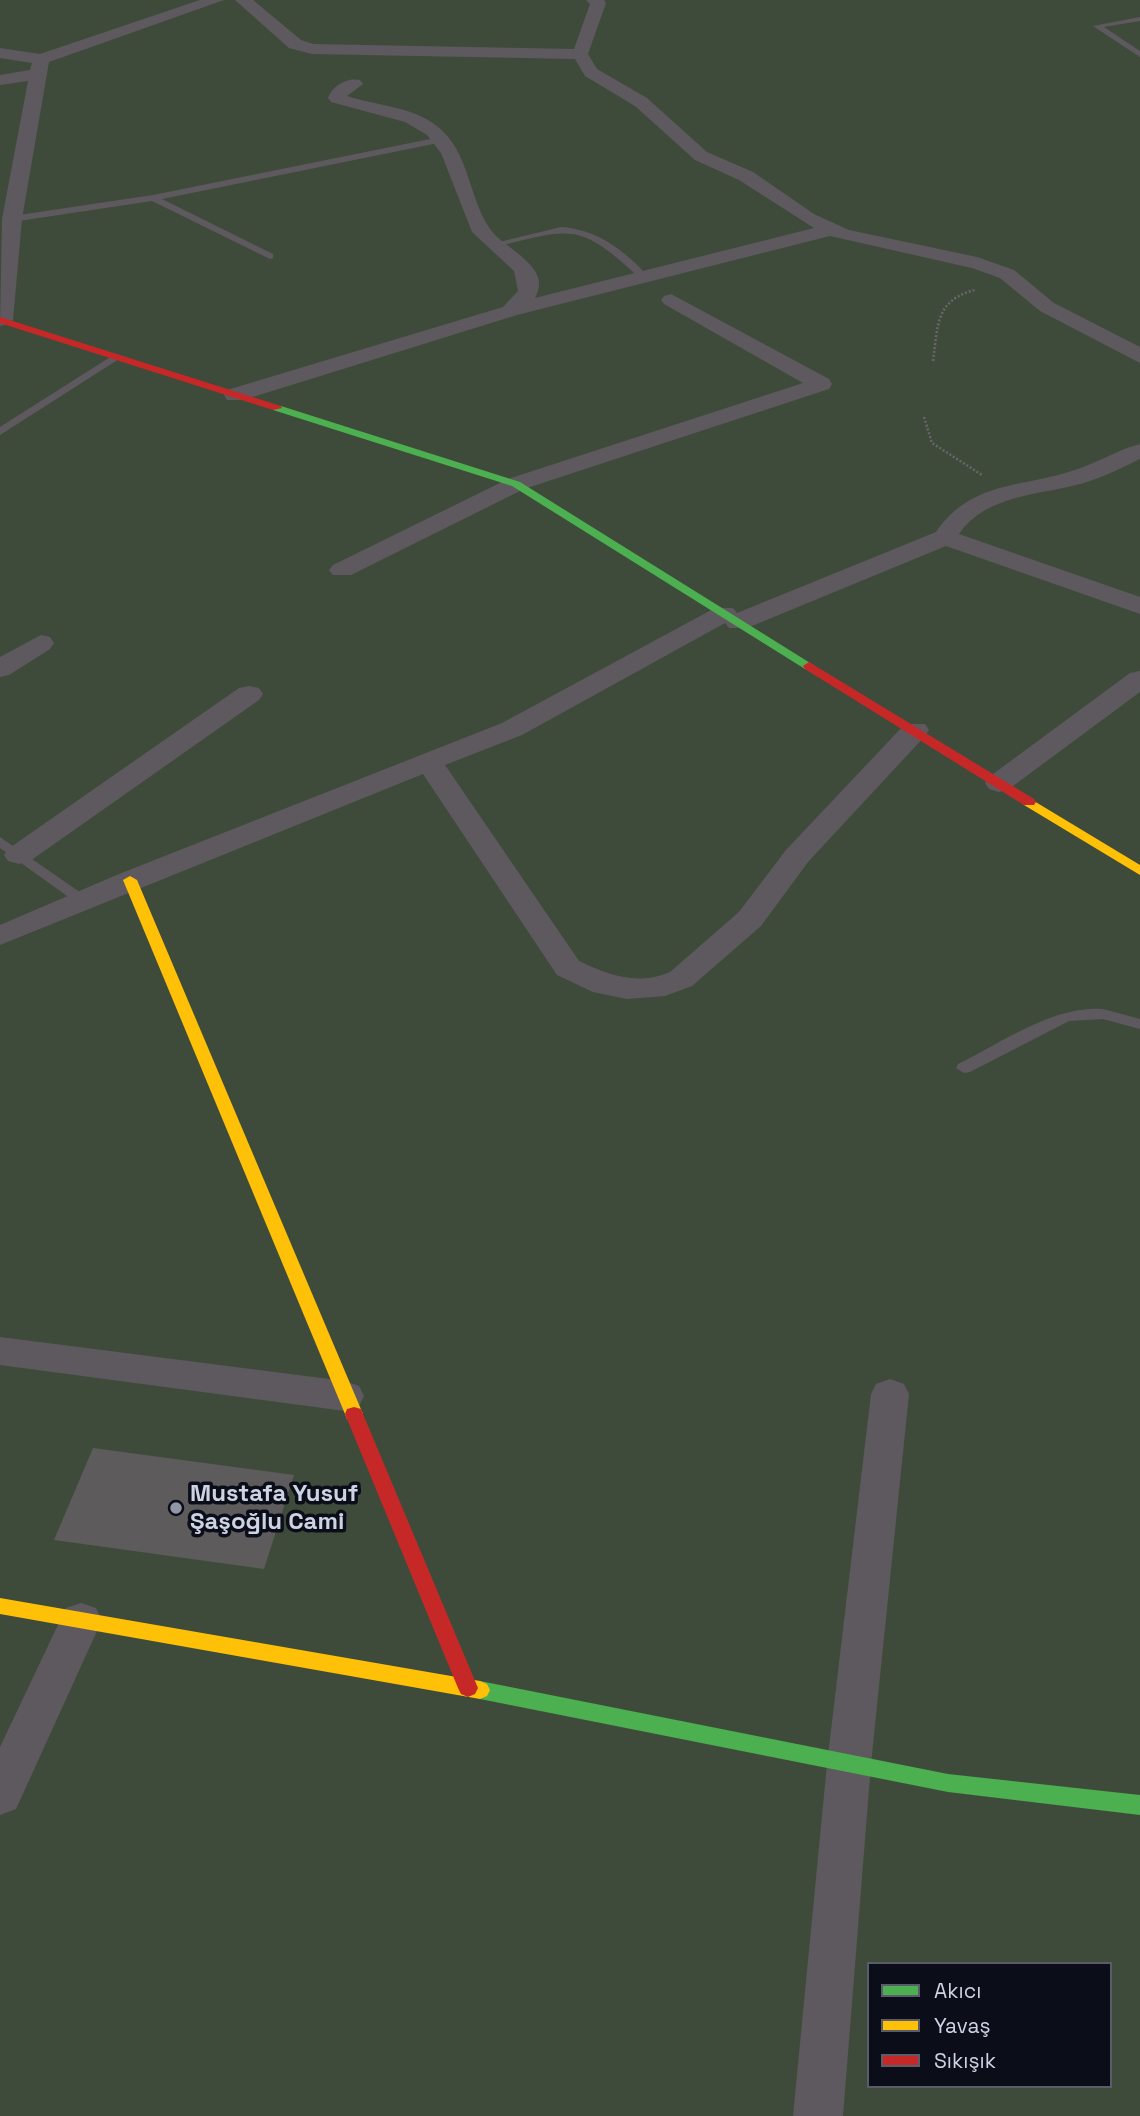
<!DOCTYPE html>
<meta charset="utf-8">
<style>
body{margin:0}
#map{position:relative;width:1140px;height:2116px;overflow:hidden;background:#242835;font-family:"Space Grotesk",sans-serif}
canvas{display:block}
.legend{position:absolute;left:867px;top:1962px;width:245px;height:126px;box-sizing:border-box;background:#0b0e19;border:2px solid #595d6a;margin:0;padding:9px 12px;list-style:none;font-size:21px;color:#cdd3e3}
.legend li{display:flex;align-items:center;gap:14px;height:35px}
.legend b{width:35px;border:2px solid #595d6a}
</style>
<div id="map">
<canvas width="1140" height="2116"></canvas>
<ul class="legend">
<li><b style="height:9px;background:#4caf50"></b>Akıcı</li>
<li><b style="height:9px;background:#ffc107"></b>Yavaş</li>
<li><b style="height:9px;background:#c62828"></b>Sıkışık</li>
</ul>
</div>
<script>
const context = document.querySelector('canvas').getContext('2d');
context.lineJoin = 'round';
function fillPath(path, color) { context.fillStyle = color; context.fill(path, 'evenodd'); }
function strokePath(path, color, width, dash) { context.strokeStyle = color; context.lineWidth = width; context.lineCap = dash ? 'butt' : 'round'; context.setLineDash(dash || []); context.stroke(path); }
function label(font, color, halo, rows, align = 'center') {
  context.font = font + ' "Space Grotesk",sans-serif'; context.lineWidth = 7; context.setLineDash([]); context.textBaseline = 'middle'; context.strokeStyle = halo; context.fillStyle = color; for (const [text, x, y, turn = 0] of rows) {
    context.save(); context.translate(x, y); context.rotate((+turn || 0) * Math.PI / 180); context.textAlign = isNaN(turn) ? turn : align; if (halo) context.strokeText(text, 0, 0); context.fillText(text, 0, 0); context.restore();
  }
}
fillPath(new Path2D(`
 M0,0h1140v2116h-1140zM869,1964h241v122h-241z`), '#3f4b3a');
fillPath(new Path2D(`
 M93,1448l201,27 -30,94 -210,-29z`), '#5d5b5c');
strokePath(new Path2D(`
 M933,361c5,-35 2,-61 42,-71
 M924,417l8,26 50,32`), '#67666b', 2.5, [2, 2]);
fillPath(new Path2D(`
 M1140,17v4l-36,6 36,24v6l-47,-31z
 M440,137l4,3 -1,2 -281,57 111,55v4l-3,1 -118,-58 -140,21 -5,-3 5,-3 141,-21z
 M561,227c36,2 64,24 88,50l-8,2c-61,-56 -67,-52 -145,-32l-5,-3z
 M115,354l5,3 -1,2 -119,76v-8z
 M0,837l87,60 2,3 -2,3h-10l-77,-55z
 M1103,1009l37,10v10l-37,-10 -34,2 -99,51 -6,1 -8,-5 2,-4c43,-21 96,-59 145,-55z`), '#5e595f');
fillPath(new Path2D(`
 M200,0h24l-175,62 -27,157 -9,101 -4,4 -9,2 2,-107 26,-138 -28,4v-10l30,-5 2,-7 -32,-5v-10l40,6z
 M235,0h18l48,40 12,4 261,5 16,-45 -4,-4h18l2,3 -18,51 9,15 50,29 60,54 46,20 61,42 35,16 128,27 37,13 40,33 86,44v16l-100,-52 -40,-33 -28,-10 -142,-32 -313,79 -274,85h-16l-3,-5 3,-5 276,-83 15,-16 -4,-20 -42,-39 -31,-79 -14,-18 -22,-13 -74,-20 -3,-4c4,-12 19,-21 32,-18l3,4 -16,12c29,10 65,10 90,30 33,26 31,71 53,103 14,20 64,38 45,69l279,-70 -75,-48 -44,-20 -60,-54 -50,-30 -10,-17 -263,-5 -23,-6z
 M671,294l158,85 3,5 -3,5 -305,100 -173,86h-18l-4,-5 4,-5 175,-86 295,-96 -139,-79 -3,-4 3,-4z
 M1140,444v15c-18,9 -37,18 -56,24 -42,12 -98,11 -125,51l181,63v17l-194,-68 -199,82h-18l-4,-5 -203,112 -77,30 134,196c30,14 58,25 91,11l69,-60 47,-62 119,-126h20l4,6 -4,6 -117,126 -47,64 -69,60 -27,10 -38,3 -34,-7 -36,-17 -134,-201 -423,171v-20l119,-51 383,-151 213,-115h18l4,5 199,-81c36,-52 86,-44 139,-62 22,-7 42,-20 65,-26z
 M41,635l9,2 4,6 -4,6 -41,26 -9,2v-20z
 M1140,671v21l-131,97 -10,3 -10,-3 -4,-6 4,-6 141,-104z
 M249,686l10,2 4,6 -4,6 -229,161 -11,3 -11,-3 -4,-6 4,-6 231,-161z
 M0,1337l345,44 14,5 5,10 -5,10 -14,5 -345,-46z
 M890,1379l14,5 5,10 -38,370 -28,352h-50l34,-352 44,-370 5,-10z
 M81,1603l15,5 6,12 -86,189 -16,6v-68l66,-139z`), '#5e595f');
fillPath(new Path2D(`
 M273,406h8l239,76 295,184 -6,4 -4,-1 -293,-183 -239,-76z
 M480,1681l468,93 192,21v20l-192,-23 -468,-93 -7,-3 -3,-6 3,-6z`), '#4caf50');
fillPath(new Path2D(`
 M1029,798l111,67v10l-116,-70 -2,-3 2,-3z
 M130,876l7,4 226,534 -2,5 -7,2 -7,-2 -2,-5 -222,-534z
 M0,1598l480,83 7,3 3,6 -3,6 -7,3 -480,-85z`), '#ffc107');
fillPath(new Path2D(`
 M0,317l281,89 1,2 -9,2 -273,-87z
 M809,662l225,137 2,3 -2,3h-10l-219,-136 -2,-3z
 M354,1407l7,2 2,5 115,274 -3,6 -7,3 -7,-3 -3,-6 -113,-274 2,-5z`), '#c62828');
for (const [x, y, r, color] of [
 [176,1508,7,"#9297a6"]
]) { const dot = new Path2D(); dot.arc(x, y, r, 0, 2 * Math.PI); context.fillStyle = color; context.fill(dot); strokePath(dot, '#0b0e19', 2.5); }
label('bold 24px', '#cdd3e3', '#0b0e19', [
 ["Mustafa Yusuf",190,1494],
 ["Şaşoğlu Cami",190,1522]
], 'left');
</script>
